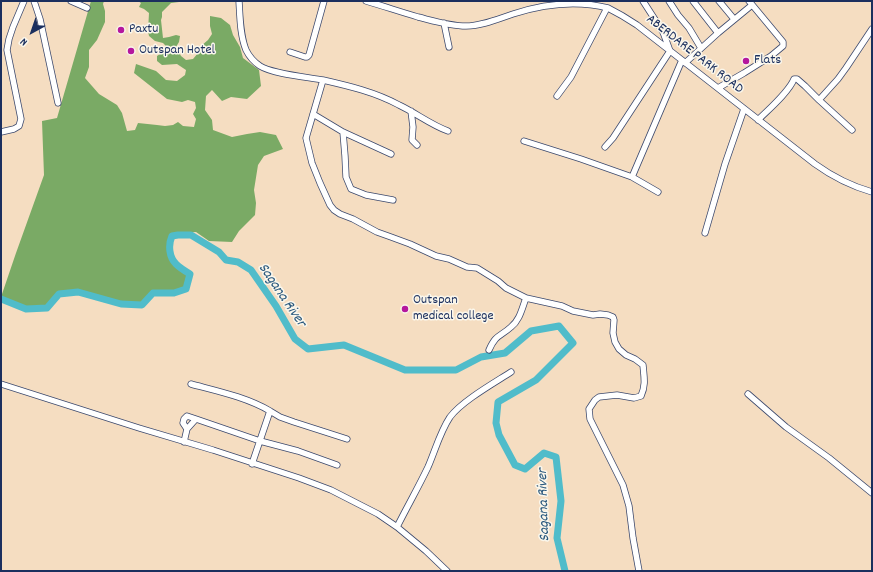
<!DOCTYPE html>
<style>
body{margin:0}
#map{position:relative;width:873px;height:572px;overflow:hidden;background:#f5ddc1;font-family:Dekko,sans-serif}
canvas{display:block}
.frame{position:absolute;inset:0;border:2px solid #1b2f5e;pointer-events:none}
.north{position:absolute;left:12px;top:12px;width:40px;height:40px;-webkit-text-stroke:3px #fbf7ec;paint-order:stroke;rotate:220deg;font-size:11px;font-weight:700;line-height:16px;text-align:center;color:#1b2f5e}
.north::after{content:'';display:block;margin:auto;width:14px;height:18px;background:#1b2f5e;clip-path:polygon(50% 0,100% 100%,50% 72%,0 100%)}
</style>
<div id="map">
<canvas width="873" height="572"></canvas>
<div class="frame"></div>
<div class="north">N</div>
</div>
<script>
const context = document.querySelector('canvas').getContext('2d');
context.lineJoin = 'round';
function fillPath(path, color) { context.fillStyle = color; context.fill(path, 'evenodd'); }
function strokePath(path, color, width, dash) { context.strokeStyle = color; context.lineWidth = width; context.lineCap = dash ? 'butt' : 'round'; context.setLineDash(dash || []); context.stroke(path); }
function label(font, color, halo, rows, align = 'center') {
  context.font = font + ' Dekko,sans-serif'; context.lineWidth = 3; context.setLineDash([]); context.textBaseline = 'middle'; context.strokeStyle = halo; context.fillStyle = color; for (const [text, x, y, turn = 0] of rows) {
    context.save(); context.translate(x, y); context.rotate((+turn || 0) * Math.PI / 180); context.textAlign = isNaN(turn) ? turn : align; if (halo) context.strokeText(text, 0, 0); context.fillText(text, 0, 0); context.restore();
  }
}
fillPath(new Path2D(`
 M91,1h13l-1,3 2,7v11l-8,18 -8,10v17l-4,11 14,16 18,11 5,8 5,18 8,-1 3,-7 19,2 8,1 8,-1 5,-3 5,4 11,1 2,-8 -3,-5 3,-6 -1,-6 -7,-2 -6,2 -15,-3 -33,-26 2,-9 20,7 10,9 11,1 8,-6 1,-5 -9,-6 -15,1 -5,-4v-5l9,-6v-4l-3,-3 -8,-2 -6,-5 -1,-5 1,-18 -5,-4 -5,-2 2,-4 -3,-2h42l-1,1 -8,1 -9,9v5l-1,3 2,18 6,-1 7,-2 4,1 -1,6 -3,5 5,9 5,4 7,-1 5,-6 3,-7 7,-6 4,-6 -2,-8v-10l11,2 9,7 3,10 7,12 3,11 16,12 2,16 -14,13 -16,-2 -9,4 -10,-11 -6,6 -1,14 7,10 1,10 19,7 15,-3 13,-2 16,3 7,14 -19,7 -6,9 -4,25 2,13 -1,12 -16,16 -7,11 -23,-1 -13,-9 -16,1 -8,3c-4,9 -3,21 4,28 4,4 9,7 14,10l-4,15 -12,4h-21l-11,12 -21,-1 -43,-12 -19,2 -12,14 -21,1 -25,-10v-2l15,-44 28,-78 -2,-54 15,-3z`), '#7aaa65');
strokePath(new Path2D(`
 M1,299l25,10 21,-1 12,-14 19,-2 43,12 21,1 11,-12h21l12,-4 4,-15c-5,-3 -10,-6 -14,-10 -7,-7 -8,-19 -4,-28l6,-1h13l28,17 7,8 12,2 13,8 25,36 19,33 13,10 36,-4 61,25h51l25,-13 24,-4 26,-22 28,-5 14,17 -37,37 -38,22 -2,21 3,12 16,30 10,4 19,-16 12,4 5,44 -4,37 8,33`), '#50bcca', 7);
const minor = new Path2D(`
 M34,1l6,18 18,84
 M71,1l16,7
 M239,1c1,16 1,34 7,49 3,6 8,12 14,16 13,8 46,11 63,14l-17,58 6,25 8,20 10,22 4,5 6,4 13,5 24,13 14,5 19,7 26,12 13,3 18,8 10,1 21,13 8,7 20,10 36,8 11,5 20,4 7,-1 8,1 5,2 1,3 -1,13 2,9 4,7 7,6 9,4 8,6c1,12 3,20 -2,31l-7,2 -17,-3 -18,2 -4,3 -6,9 1,10 33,66 6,21 4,32 6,33
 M366,1c17,5 35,11 52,16 16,4 32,9 48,9 16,0 32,-7 47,-12 31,-10 63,-14 95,-6 10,5 20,11 29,17l178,139c18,13 36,22 57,28
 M669,1l9,14 11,13 12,20
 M693,1l25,32
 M719,1l15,18
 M444,23l5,24
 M290,52l15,5h2l2,-2 15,-54
 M685,63l33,-30 34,-28
 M323,80c26,6 52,12 76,25 17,8 32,20 49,26
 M718,88l26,-15 27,-17 12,-10v-4l-34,-41
 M557,96l14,-19 36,-69
 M819,100l33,30
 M411,111l2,16 -1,13 5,5
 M313,114l30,18 48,22
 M758,120c10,-10 31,-28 36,-41h3l8,7 14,14 19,-21 8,-11 26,-39
 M1,132l13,-3 5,-3 2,-7 -14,-69 2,-11 4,-12 11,-26
 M343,132l2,24 1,21 5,12 15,6 27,5
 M524,141l57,18 51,18 26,15
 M605,147l8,-9 57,-87 -7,-19 -20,-31
 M632,177l50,-117
 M705,233l20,-69 19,-55
 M489,350c7,-16 11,-13 22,-23 9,-7 11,-19 15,-29
 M1,384l138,44 74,22 86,28 32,12 47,24 19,13 29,24 21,20
 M191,384c26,7 55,13 79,27l-18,53
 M748,394l38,33 43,31 43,35
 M270,411l10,6 14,5 53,17
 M187,429l-4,-6 1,-4 3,-3 9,3
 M184,442l3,-13 9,-10 64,22 38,10 39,14
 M397,527c10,-20 21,-39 31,-60 7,-16 12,-35 22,-50 12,-16 44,-34 61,-45`);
strokePath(minor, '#3c496d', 7);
strokePath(minor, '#fff', 5.5);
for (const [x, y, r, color] of [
 [121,30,4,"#b5179e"],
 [131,51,4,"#b5179e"],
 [746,61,4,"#b5179e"],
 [405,309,4,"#b5179e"]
]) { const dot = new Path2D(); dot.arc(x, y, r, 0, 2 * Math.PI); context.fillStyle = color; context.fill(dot); strokePath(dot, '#fbf7ec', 1.5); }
label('14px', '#1b2f5e', '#fbf7ec', [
 ["Paxtu",129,30],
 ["Outspan Hotel",139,51],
 ["Flats",754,61],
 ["Outspan",413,301],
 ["medical college",413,317]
], 'left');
label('14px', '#1b2f5e', '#fbf7ec', [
 ["ABERDARE PARK ROAD",694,55,38]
]);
label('italic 15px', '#2b597e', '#fbf7ec', [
 ["Sagana River",281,296,56],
 ["Sagana River",545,505,-92]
]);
</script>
